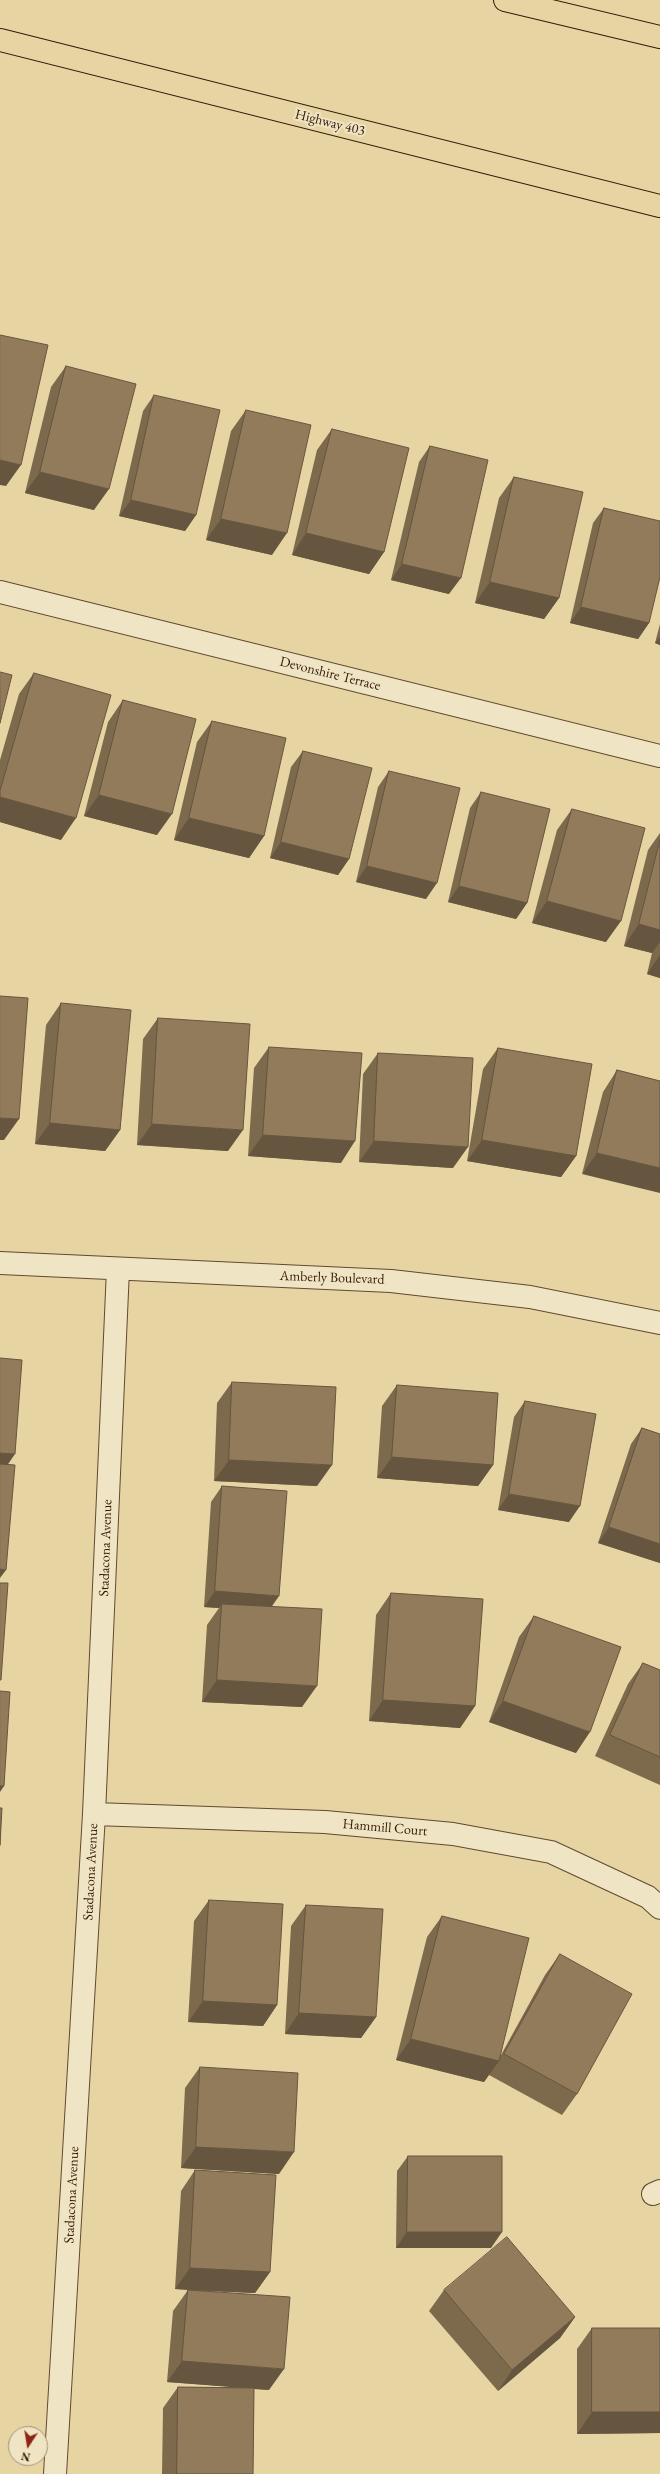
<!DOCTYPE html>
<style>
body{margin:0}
#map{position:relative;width:660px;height:2474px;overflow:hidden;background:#e6d5a3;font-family:"EB Garamond",serif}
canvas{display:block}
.north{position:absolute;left:8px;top:2426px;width:40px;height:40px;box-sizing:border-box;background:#efe4c3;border:1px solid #a59379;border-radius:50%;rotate:192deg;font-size:11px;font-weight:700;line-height:16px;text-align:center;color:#351a0a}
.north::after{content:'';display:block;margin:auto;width:14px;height:18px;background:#8f2418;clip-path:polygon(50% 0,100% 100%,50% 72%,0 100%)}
</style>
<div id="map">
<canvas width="660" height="2474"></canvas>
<div class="north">N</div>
</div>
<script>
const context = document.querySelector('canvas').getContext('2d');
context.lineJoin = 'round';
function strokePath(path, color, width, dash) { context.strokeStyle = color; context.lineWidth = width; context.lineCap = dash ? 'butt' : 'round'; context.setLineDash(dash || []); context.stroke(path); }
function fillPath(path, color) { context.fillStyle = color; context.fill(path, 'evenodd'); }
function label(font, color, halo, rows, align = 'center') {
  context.font = font + ' "EB Garamond",serif'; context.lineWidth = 4; context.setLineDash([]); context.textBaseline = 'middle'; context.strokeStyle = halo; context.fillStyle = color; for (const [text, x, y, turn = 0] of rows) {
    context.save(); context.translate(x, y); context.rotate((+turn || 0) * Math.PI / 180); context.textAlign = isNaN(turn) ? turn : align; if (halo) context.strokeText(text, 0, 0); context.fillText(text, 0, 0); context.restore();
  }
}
const minor = new Path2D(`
 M0,592l660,164
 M0,1263l391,18 139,16 130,26
 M94,1814l231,8 128,12 98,18 97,45 12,11
 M653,2194l7,-3
 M55,2474l39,-660 24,-545`);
const motorway = new Path2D(`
 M505,0l155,37
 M0,40l660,166`);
strokePath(minor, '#614930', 24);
strokePath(motorway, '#351a0a', 24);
strokePath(minor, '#efe4c3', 22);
strokePath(motorway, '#e6d5a3', 22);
fillPath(new Path2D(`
 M66,366l28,144 -69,-17 26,-106z
 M154,395l42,120 -11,16 -66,-15 24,-105z
 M246,410l26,145 -66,-15 25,-109z
 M332,429l52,123 -15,22 -77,-19 25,-105z
 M430,446l19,148 -58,-14 28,-118z
 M514,477l45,121 -15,21 -69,-16 24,-105z
 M604,508l45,115 -11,16 -68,-16 23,-100z
 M660,624v21l-5,-2z
 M34,673l27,167 -61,-18v-62l19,-66z
 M123,700l34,135 -73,-19 24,-94z
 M212,721l52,115 -15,22 -75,-18 23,-98z
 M303,751l46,108 -11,16 -68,-17 21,-91z
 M389,771l37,128 -70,-17 22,-95z
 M481,792l46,111 -11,16 -68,-17 22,-94z
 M572,809l34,133 -74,-19 25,-93z
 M660,833v145l-13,-4 5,-21 -28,-7 24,-96z
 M61,1003l59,127 -15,21 -70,-7 11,-119z
 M158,1018l70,133 -91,-6 6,-106z
 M269,1047l72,116 -93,-7 6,-88z
 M498,1048l78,108 -15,21 -94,-16 16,-92z
 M378,1053l75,115 -94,-6 4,-88z
 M617,1070l43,11 -78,93 21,-82z
 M232,1382l85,104 -103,-5 3,-78z
 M397,1385l96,80 -15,21 -101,-8 5,-72z
 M525,1401l44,121 -71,-12 16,-93z
 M642,1428l18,6v129l-62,-20 33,-99z
 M222,1486l50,121 30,100 -100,-5 5,-77 12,-17 -15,-1 7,-105z
 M391,1593l84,113 -15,22 -91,-7 7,-106z
 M534,1616l42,137 -87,-31 30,-85z
 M643,1663l17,7v115l-65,-29 33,-72z
 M209,1900l68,105 -14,21 -75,-4 6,-101z
 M306,1905l70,112 -15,21 -76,-4 6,-108z
 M442,1916l59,139 44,-80 15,-21 17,140 -15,21 -73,-40 1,-2 -6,9 -88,-22 31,-123z
 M200,2067l79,107 -98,-6 4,-80z
 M408,2156l83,92h-95l1,-77z
 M195,2170l75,102 -15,21 -51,-2 65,99 -15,-1 -1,85h-91l1,-66 15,-21h58l-69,-5 6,-71 15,-21 -13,-1 6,-98z
 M444,2290l131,27 -15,21 -62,53 -69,-80z
 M592,2328h68v105l-83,1v-85z`), '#7d6a4d');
fillPath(new Path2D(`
 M0,460l21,5 -15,21 -6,-1z
 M40,472l69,17 -15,21 -69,-17z
 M131,500l65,15 -11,16 -66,-15z
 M221,519l66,14 -15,22 -66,-15z
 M306,533l78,19 -15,22 -77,-19z
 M402,564l59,14 -12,16 -58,-14z
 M490,582l69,16 -15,21 -69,-16z
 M581,607l68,16 -11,16 -68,-16z
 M660,637v8l-5,-2z
 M99,795l73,19 -15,21 -73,-19z
 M0,797l76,21 -15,22 -61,-18z
 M189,818l75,18 -15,22 -75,-18z
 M281,842l68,17 -11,16 -68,-17z
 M367,866l70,17 -11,16 -70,-17z
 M459,886l68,17 -11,16 -68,-17z
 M547,901l74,20 -15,21 -74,-19z
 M639,924l21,6v12l-8,11 -28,-7z
 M660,955v23l-13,-4z
 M0,1118l19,1 -15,21h-4z
 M50,1123l70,7 -15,21 -70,-7z
 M152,1124l91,6 -15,21 -91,-6z
 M263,1135l92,6 -14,22 -93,-7z
 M482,1140l94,16 -15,21 -94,-16z
 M374,1141l94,6 -15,21 -94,-6z
 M597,1153l63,15v25l-78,-19z
 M0,1453l15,1 -11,16 -4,-1z
 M392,1457l101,8 -15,21 -101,-8z
 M229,1460l103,5 -15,21 -103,-5z
 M509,1494l71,12 -11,16 -71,-12z
 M609,1527l51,17v19l-62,-20z
 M0,1569l6,1 -6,8z
 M215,1591l64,5 -11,16 -46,-8 -3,4 -15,-1z
 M217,1680l100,6 -15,21 -100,-5z
 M383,1700l92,6 -15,22 -91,-7z
 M503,1701l87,31 -14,21 -87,-31z
 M0,1786h4l-4,6z
 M203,2001l74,4 -14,21 -75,-4z
 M299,2013l77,4 -15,21 -76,-4z
 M411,2039l88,22 -15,21 -88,-22z
 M196,2147l98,5 -15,22 -98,-6z
 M407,2232h95l-11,16h-95z
 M190,2268l80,4 -15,21 -80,-4z
 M575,2317l-15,21 -62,53 14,-21z
 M182,2361l102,8 -15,21 -102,-8z
 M592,2412h68v21l-83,1z`), '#66563f');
const building = new Path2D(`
 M0,335l48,10 -27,120 -21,-5z
 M66,366l70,18 -27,105 -69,-17z
 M154,395l66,15 -24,105 -65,-15z
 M246,410l65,15 -24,108 -66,-14z
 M332,429l77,19 -25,104 -78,-19z
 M430,446l58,14 -27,118 -59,-14z
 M514,477l69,15 -24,106 -69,-16z
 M604,508l56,13v56l-11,46 -68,-16z
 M0,672l12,3 -12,48z
 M34,673l77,22 -35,123 -76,-21v-6z
 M123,700l73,19 -24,95 -73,-19z
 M212,721l74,17 -22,98 -75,-18z
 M303,751l69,17 -23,91 -68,-17z
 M389,771l71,17 -23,95 -70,-17z
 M481,792l69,17 -23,94 -68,-17z
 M572,809l73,19 -24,93 -74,-20z
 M660,840v90l-21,-6z
 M0,996l28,2 -9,121 -19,-1z
 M61,1003l70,7 -11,120 -70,-7z
 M158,1018l92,6 -7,106 -91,-6z
 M269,1047l93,6 -7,88 -92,-6z
 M498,1048l94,16 -16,92 -94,-16z
 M378,1053l95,5 -5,89 -94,-6z
 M617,1070l43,11v87l-63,-15z
 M0,1358l22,2 -7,94 -15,-1z
 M232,1382l104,5 -4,78 -103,-5z
 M397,1385l101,8 -5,72 -101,-8z
 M525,1401l71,13 -16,92 -71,-12z
 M642,1428l18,6v110l-51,-17z
 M0,1464l15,1 -9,105 -6,-1z
 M222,1486l65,5 -8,105 -64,-5z
 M0,1583h8l-7,97h-1z
 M391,1593l92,6 -8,107 -92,-6z
 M222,1604l100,5 -5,77 -100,-6z
 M534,1616l87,31 -31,85 -87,-31z
 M643,1663l17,7v87l-50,-22z
 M0,1691l10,1 -6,94h-4z
 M0,1808h2l-2,37z
 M209,1900l74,4 -6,101 -74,-4z
 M306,1905l77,4 -7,108 -77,-4z
 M442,1916l87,22 -30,123 -88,-22z
 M560,1954l72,40 -55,100 -73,-40z
 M200,2067l98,6 -4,79 -98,-5z
 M408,2156h94v76h-95z
 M195,2170l81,5 -6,97 -80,-4z
 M507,2237l68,80 -63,53 -68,-80z
 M188,2290l102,7 -6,72 -102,-8z
 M592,2328h68v84h-68z
 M178,2387l76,1 -1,86h-76z`);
fillPath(building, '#917b5a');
strokePath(building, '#66563f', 1);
label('14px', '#351a0a', '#efe4c3', [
 ["Highway 403",330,123,14],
 ["Devonshire Terrace",330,674,14],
 ["Amberly Boulevard",332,1278,2],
 ["Stadacona Avenue",106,1548,-88],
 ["Hammill Court",385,1828,5],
 ["Stadacona Avenue",91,1872,-87],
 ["Stadacona Avenue",72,2195,-87]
]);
</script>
